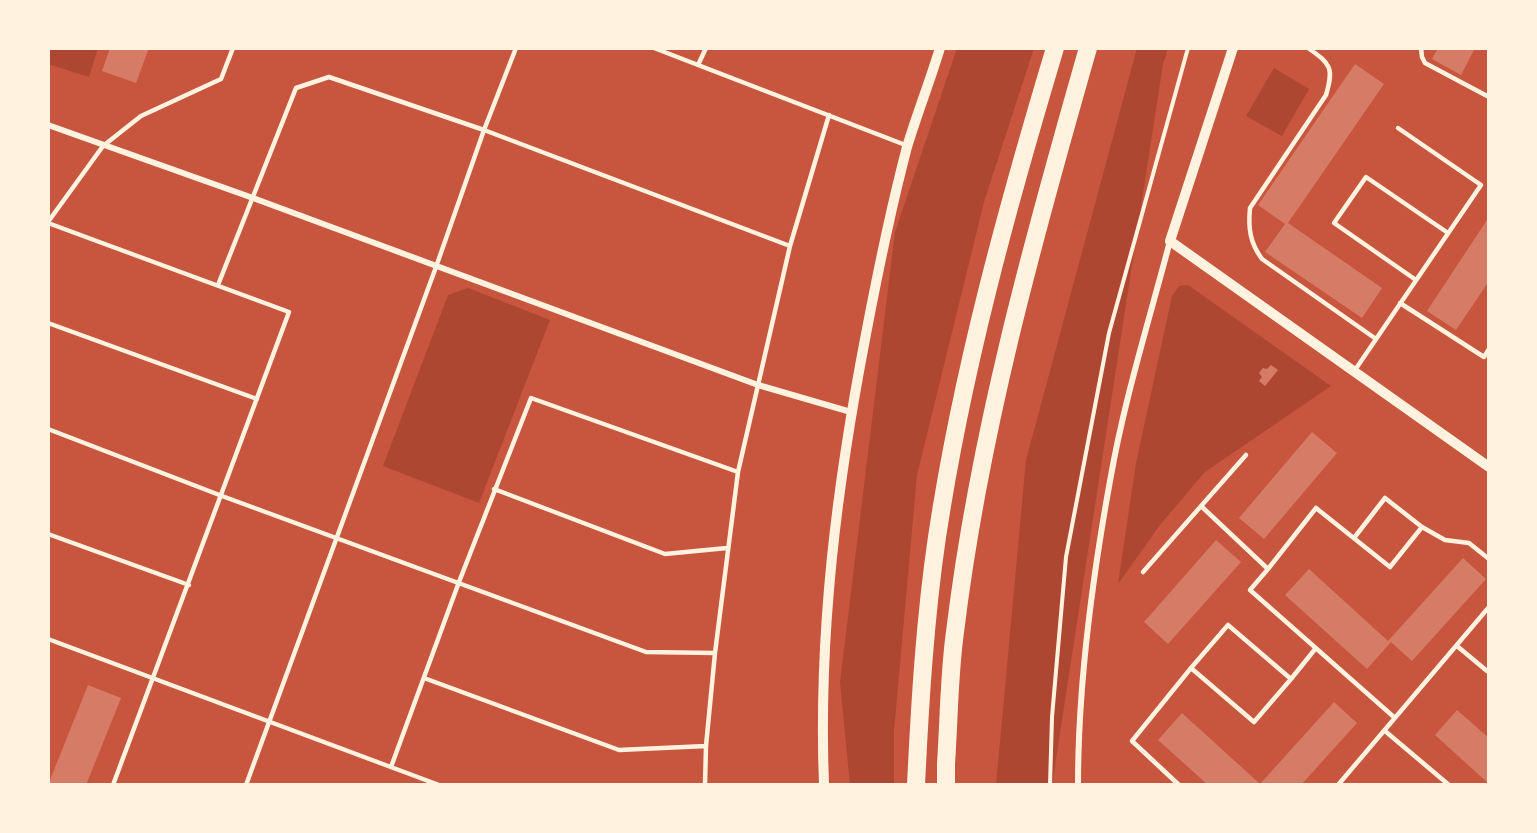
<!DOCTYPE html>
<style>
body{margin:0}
#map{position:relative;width:1537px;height:833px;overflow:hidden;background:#c8553d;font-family:"DejaVu Sans",sans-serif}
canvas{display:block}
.frame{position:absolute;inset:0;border:50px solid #fff3e0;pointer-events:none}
</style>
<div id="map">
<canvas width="1537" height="833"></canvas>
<div class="frame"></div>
</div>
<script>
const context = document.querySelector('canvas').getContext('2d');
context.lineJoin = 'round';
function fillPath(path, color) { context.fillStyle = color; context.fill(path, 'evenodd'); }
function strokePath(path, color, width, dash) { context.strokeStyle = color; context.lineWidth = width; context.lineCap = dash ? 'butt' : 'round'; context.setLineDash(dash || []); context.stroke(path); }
fillPath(new Path2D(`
 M48,48h50l-9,29 -41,-13z
 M957,48h77l-50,154 -67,273 -23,256v54h-44l-10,-103 55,-450z
 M1137,48h31l-5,16 -111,721h-56l30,-325z
 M1274,68l35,21 -27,47 -36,-20z
 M1188,285l143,101 -126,86 -45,53 -42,59 18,-121 36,-167 7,-10z
 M468,288l82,32 -71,183 -96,-37 65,-171z`), '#ae4732');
fillPath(new Path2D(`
 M110,48h39l-13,35 -34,-12z
 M1438,48h37l-14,27 -29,-16z
 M1355,64l29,20 -96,139 94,65 -20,30 -97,-66 20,-28 -27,-19z
 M1489,217v64l-33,49 -29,-19z
 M1271,365l7,5 -13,16 -6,-5 3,-4 -3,-4 4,-5 4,1z
 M1312,432l25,21 -73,86 -25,-21z
 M1216,540l25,22 -73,82 -24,-22z
 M1463,558l23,21 -74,82 -21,-19 -24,27 -82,-74 24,-26 79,72z
 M88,685l33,13 -35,87h-38z
 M1334,702l23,21 -56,62h-93l-50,-45 24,-27 78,71z
 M1457,710l32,28v46l-54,-49z`), '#d67c66');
strokePath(new Path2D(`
 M1050,785l2,-68 14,-160 43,-224 79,-285`), '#fff3e0', 4);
strokePath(new Path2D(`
 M654,48l254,98
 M1308,48c23,16 26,20 18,47l-76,113c-2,20 0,35 12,51l114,80
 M1421,48l1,9 3,6 64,34
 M698,65l8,-17
 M48,222l55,-76 38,-30 80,-37 12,-31
 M48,223l241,89 -176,473
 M1416,280l-82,-57 32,-46 82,56
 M218,285l78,-197 33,-11 155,53 306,116
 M1400,303l84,54 5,-8
 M48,323l209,76
 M1355,370l126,-185 -83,-57
 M48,429l174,67 424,156 69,1
 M494,489l171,65 62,-6
 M1201,506l67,63 -18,21 145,128
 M48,534l141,51
 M1354,538l31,-40 37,29
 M1268,569l48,-61 74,59 32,-40 23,13 24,3 20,16
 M1143,572l103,-117
 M1228,625l63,54 -37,43 -63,-54z
 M48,639l391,146
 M1457,646l30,25 2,-1
 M424,678l195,72 87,-4
 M1291,679l25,-31
 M1385,731l64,54
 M391,767l68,-185 72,-184 207,74
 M246,785l190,-518 48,-137 32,-82
 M705,785l1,-39 9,-93 23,-181 52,-226 39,-131
 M1179,785l-47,-44 59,-73
 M1338,785l151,-178`), '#fff3e0', 4.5);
strokePath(new Path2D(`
 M48,125l205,73 505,187 93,27
 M1078,785c0,-101 14,-205 32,-304 14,-81 39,-160 60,-240`), '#fff3e0', 6);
strokePath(new Path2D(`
 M1233,48l-63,193 319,226
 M824,785c-6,-153 13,-301 42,-451 12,-63 25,-126 41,-187 10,-33 23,-66 33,-99`), '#fff3e0', 10);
strokePath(new Path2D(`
 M916,785c4,-83 9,-166 21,-248 25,-166 70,-329 118,-489
 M946,785v-21c3,-44 3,-89 9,-132 24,-198 78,-392 133,-584`), '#fff3e0', 18);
</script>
